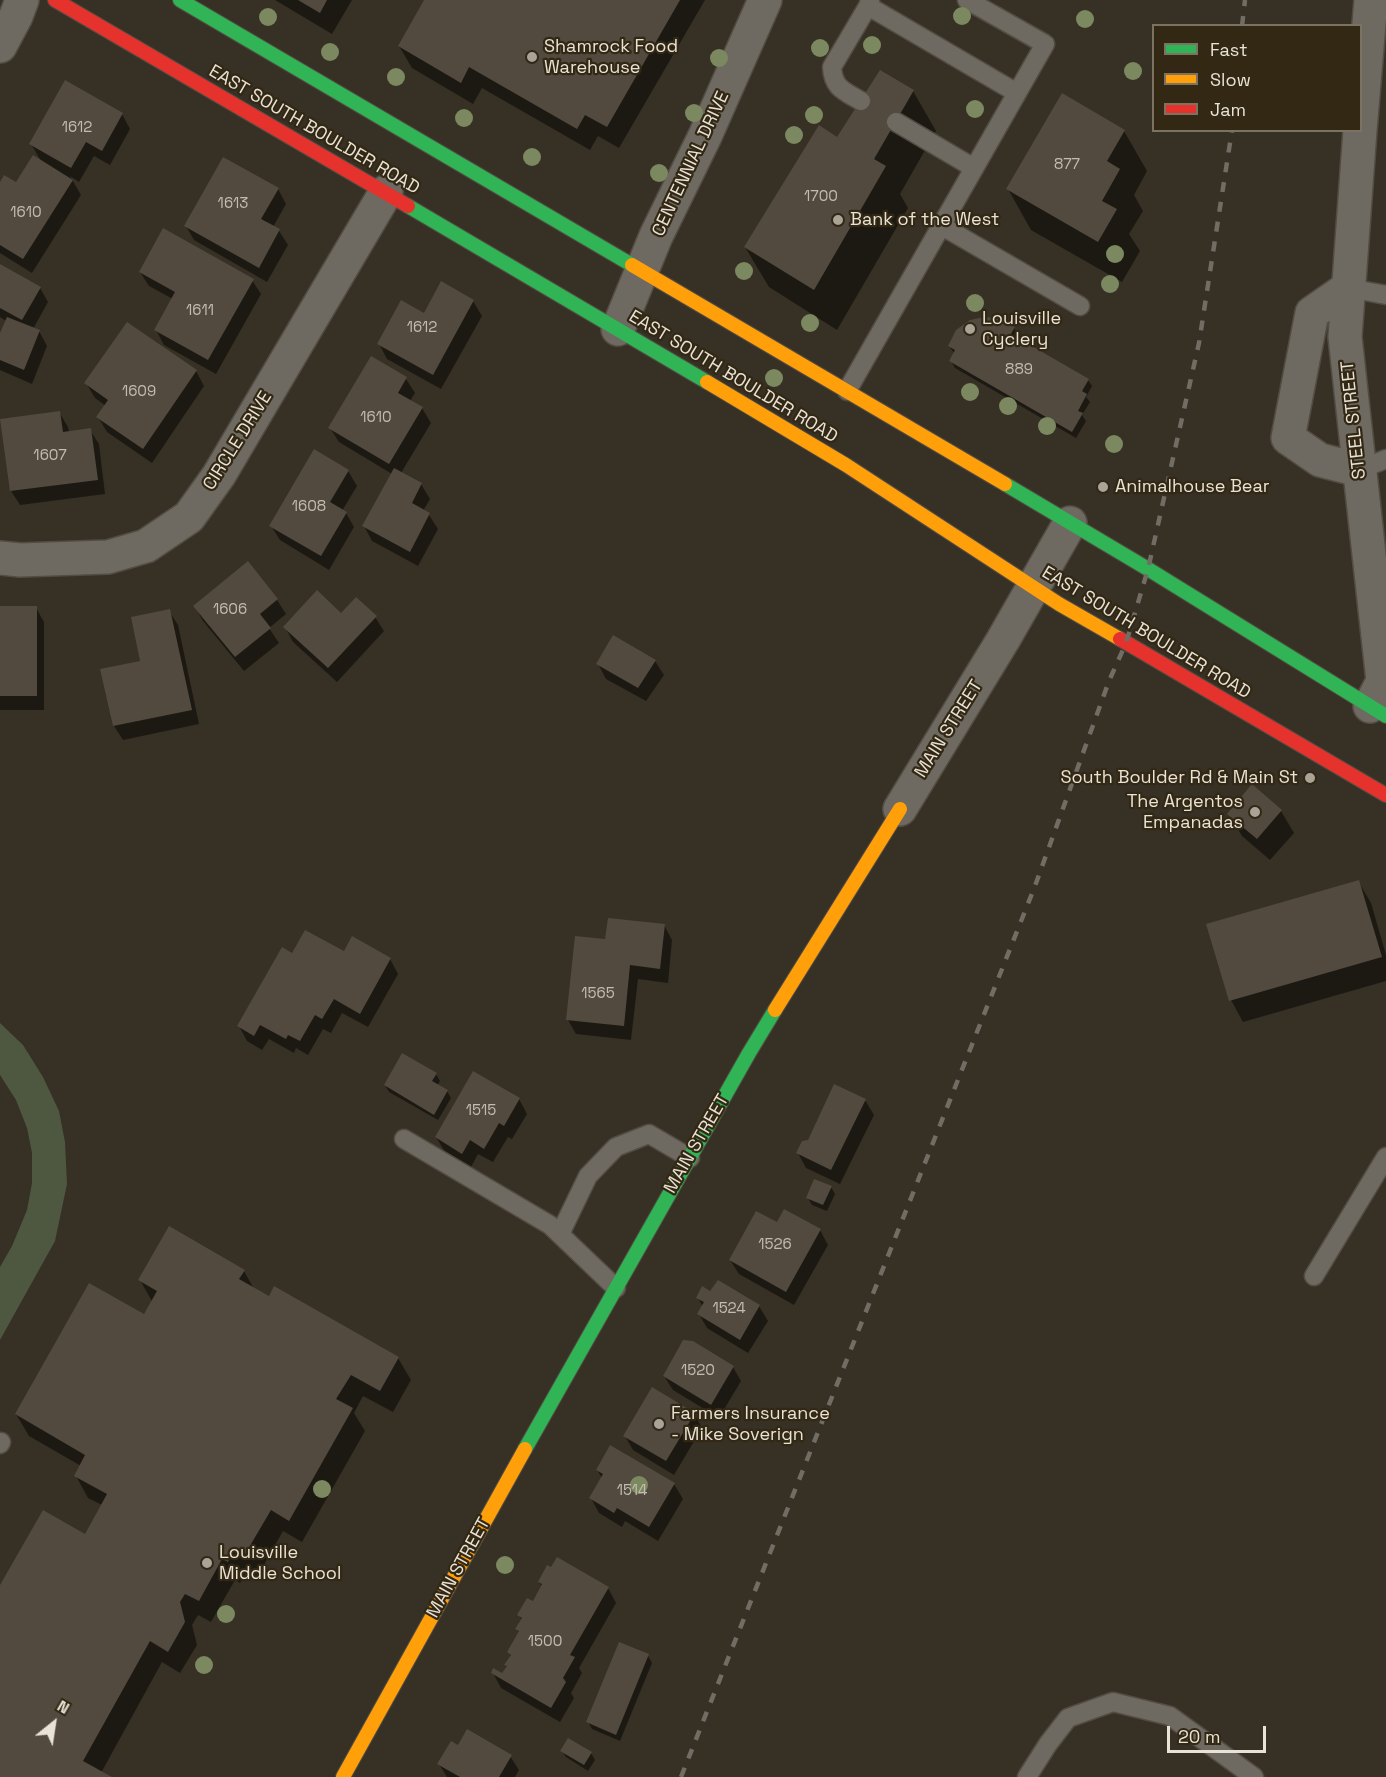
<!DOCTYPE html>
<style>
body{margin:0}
#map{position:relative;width:1386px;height:1777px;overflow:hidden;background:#363025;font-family:"Space Grotesk",sans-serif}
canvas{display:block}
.legend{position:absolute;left:1152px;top:24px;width:210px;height:108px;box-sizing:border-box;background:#322814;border:2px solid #7b7262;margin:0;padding:8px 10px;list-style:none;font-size:18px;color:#e9e2d6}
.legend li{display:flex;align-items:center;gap:12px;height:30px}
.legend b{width:30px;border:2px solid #7b7262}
.north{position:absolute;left:24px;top:1693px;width:60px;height:60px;-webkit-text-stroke:4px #322814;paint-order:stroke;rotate:30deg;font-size:16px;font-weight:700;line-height:24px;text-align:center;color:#e9e2d6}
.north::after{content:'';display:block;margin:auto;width:21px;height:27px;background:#e9e2d6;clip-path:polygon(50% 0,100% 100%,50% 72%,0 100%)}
.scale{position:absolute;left:1167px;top:1726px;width:99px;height:27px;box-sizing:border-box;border:3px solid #e9e2d6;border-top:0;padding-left:8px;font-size:18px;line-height:21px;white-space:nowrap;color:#e9e2d6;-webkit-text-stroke:4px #322814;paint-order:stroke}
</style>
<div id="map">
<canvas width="1386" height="1777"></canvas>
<ul class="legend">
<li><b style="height:8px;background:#30b455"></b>Fast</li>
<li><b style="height:8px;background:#ff9f0a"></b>Slow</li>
<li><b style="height:8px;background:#e5322d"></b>Jam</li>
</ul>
<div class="north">N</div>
<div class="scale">20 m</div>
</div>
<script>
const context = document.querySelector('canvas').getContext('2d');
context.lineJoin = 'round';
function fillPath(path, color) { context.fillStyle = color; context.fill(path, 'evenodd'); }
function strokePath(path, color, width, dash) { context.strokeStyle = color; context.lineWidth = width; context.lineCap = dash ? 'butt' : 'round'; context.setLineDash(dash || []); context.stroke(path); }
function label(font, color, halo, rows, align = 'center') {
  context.font = font + ' "Space Grotesk",sans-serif'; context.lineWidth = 4.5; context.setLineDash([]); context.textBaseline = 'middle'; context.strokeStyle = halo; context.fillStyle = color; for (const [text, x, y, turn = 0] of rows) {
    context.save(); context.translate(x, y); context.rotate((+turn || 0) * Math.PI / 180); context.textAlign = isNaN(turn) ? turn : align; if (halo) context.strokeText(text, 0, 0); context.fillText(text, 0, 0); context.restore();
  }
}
fillPath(new Path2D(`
 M0,1023l23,22 20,32 16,34 6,31 2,42 -12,57 -55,99v-73l12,-21 15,-36 5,-27v-30l-5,-25 -11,-28 -16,-25z`), '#4e5740');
fillPath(new Path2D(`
 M275,0h77l-20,34z
 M426,0h279l-86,148 -21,-12 -8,14 -108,-62 -9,16 -61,-36 -13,-22z
 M913,91l23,40 -36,63 8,14 -71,122 -68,-43 -24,-40z
 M122,114l8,15 -20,36 -16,-9 -15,26 -9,-6 11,19 -49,78 -32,-20v-68l16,-1 25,-23 -10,-17z
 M1124,131l23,40 -13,24 9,16 -14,23 11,17 -18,31 -91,-52 -23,-41z
 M278,189l8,15 -13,23 6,4 9,14 -21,37 -73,-42 -8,-14z
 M0,266l40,22 8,14 -15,27 6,2 8,15 -15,38 -32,-14v-33l6,-16 -6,-4z
 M140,272l112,8 9,14 -45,80 -52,-29 -8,-15 17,-31 -24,-13z
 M473,301l9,15 -41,73 -54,-30 -8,-15z
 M1014,328l4,7 -2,3 72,42 4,6 -6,11 4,5 -8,13 4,6 -10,17 -121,-70 -4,-7 4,-7 -6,-8z
 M196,371l8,15 -52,77 -45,-31 -9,-15 8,-11 -11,-8 -9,-15z
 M406,379l9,14 -5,8 12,7 9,15 -30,50 20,11 9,15 -7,12 6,4 9,14 -20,37 -46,-25 -8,-15 28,-52 -53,-32 -9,-14z
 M59,412l9,15 1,5 21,-2 9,14 6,50 -85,11 -9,-14z
 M348,471l9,15 -15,25 4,2 8,14 -25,43 -49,-30 -9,-14z
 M277,600l9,14 -17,14 10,15 -35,28 -41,-50 -8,-14z
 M0,607l36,1 8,14v88h-44z
 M169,611l9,14 21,99 -76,16 -9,-14z
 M341,615l34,2 9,14 -47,51 -44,-40 -8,-15z
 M655,661l9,14 -18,26 -40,-22 -8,-15z
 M1281,811l13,22 -24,27 -28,-24 -13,-22z
 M1358,881l13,22 15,52v26l-143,41 -12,-22z
 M664,925l8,15 -4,43 -30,-4 -7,61 -55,-6 -8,-14 39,-80z
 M344,953l46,6 8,15 -30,53 -26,-14 -11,20 -8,-4 -15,26 -12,-7 -2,5 -25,-14 -7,11 -15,-9 -8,-15 53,-71z
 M436,1074l4,7 -3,5 10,5 4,7 -13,22 -49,-28 -4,-7z
 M519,1099l8,15 -15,25 -4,-2 -15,25 -15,-8 -7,13 -26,-15 -9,-15z
 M865,1100l9,15 -34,69 -34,-16 -8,-15z
 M831,1187l4,7 -8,17 -15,-6 -4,-7z
 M777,1224l43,6 8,15 -34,60 -55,-31 -9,-14z
 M244,1271l10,18 144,69 13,22 -18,32 -30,-16 -9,17 11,18 -63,111 -19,-11 -26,46 -10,-6 -7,12 -5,-3 -24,42 -13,-7 -6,10 5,20 -17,28 -18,-11 -61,111 8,4h-109v-189l85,-52 17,-31 -14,-7 -12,-22 5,-10 -52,-30 -13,-22 129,-97 8,-14 -13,-23z
 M711,1293l48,13 9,15 -20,32 -41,-25 -8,-14 4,-7 -5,-9z
 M733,1367l8,14 -22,37 -46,-28 -9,-14z
 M694,1414l8,14 -28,47 -41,-25 -8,-14z
 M597,1470l77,14 9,15 -25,42 -33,-20 -3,6 -23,-14 -8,-15 11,-20z
 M539,1582l69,6 8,15 -37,65 3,5 -11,20 3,5 -14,24 -59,-34 -8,-15 10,2 5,-7 -2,-3 5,-8 -2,-5 11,-18 -3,-5 5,-9 -3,-5 14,-12 9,-16z
 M648,1656l4,7 -32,78 -28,-12 -4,-7z
 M459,1747l51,9 9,14 -4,7h-68l-8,-13z
 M562,1751l29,2 4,7 -7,11 -22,-14z`), '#0007');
fillPath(new Path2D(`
 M298,0h29l-7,13z
 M424,0h256l-73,127 -22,-12 -8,14 -108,-62 -8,16 -63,-37z
 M880,70l34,20 -40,69 12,7 -72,124 -70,-43 75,-122 18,12z
 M65,80l58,33 -21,38 -16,-9 -15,26 -42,-24z
 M1062,93l63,37 -18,31 13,8 -18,32 15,8 -19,33 -92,-53z
 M33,155l40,25 -50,79 -23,-14v-63l4,-7 12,7z
 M223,157l56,31 -18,31 19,10 -21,39 -75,-42z
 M163,228l91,51 -46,81 -54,-30 21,-38 -36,-20z
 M0,264l41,23 -19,33 -22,-12z
 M441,281l33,19 -41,75 -56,-31 24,-44 23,13z
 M7,317l33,13 -16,40 -24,-10v-27z
 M984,317l12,1 19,9 -4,7 78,45 -7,12 5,3 -9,17 5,2 -11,19 -123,-71 6,-11 -7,-4 8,-16 14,-10z
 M127,322l70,48 -54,79 -47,-32 12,-17 -24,-17z
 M371,356l36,21 -9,16 25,14 -34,57 -61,-36z
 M60,411l3,21 28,-4 7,52 -88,11 -10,-72z
 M314,449l35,21 -19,32 17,10 -26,44 -52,-30z
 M394,468l28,15 -10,20 18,10 -20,39 -48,-26z
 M248,561l30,38 -18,15 11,14 -36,29 -42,-51z
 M317,590l24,23 15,-16 21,19 -49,52 -45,-41z
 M0,606h37v90h-37z
 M170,609l22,101 -79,16 -13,-57 40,-8 -9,-44z
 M613,635l43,25 -18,28 -42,-24z
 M1252,784l30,26 -25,29 -30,-25z
 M1359,880l23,77 -153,44 -23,-77z
 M608,918l57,6 -5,45 -30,-4 -6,61 -58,-6 9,-84 30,3z
 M305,930l39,21 8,-15 39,22 -31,56 -26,-15 -12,20 -7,-4 -15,26 -12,-6 -2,4 -26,-14 -6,11 -17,-10 45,-79 10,6z
 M402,1053l35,20 -5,8 16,9 -14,25 -50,-30z
 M473,1071l47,27 -16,28 -5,-3 -15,26 -14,-9 -8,14 -27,-17z
 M834,1084l32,15 -35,71 -35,-17 6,-12 6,-1z
 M814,1179l18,7 -9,19 -17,-7z
 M784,1209l37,20 -35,63 -57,-32 27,-49 21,11z
 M169,1226l76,44 -6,9 30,17 5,-10 125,71 -19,34 -29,-16 -15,24 17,9 -64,113 -18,-11 -27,46 -10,-6 -6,12 -6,-3 -23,42 -14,-7 -5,8 5,20 -17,30 -18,-11 -67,120 29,16h-112v-192l43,-75 42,24 22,-40 -33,-18 11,-21 -70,-41 74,-131 55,31 13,-23 -19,-11z
 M718,1280l42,25 -20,35 -43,-26 7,-12 -8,-4 6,-12 8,5z
 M683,1340l10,1 41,25 -23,39 -48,-29z
 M652,1387l43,26 -29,48 -43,-25z
 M610,1445l65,38 -26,44 -32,-19 -3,5 -25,-15 14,-24 -7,-4z
 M557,1557l52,30 -39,68 5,2 -12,21 3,4 -15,26 -60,-35 2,-5 9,5 5,-7 -3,-1 7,-10 -4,-3 12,-21 -4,-2 7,-11 -5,-3 10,-17 6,3 9,-17 -4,-2 9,-17 4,2z
 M619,1642l30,12 -33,81 -30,-13z
 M467,1729l45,26 -13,22h-39l-23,-13 14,-23 7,4z
 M568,1738l24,14 -8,13 -24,-14z`), '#524a3f');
const lane = new Path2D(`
 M870,0l-2,6 149,87
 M861,101c-17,-10 -28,-13 -29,-34l36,-61
 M896,122l78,46
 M942,226l138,80
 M1348,288l38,7
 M847,391l198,-347 -78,-44
 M1359,470l27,-11
 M404,1139l146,86 66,63
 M560,1234l28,-58 28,-29 33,-13 41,24
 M1314,1276l72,-119
 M0,1444l1,-2
 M1027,1777l21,-33 20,-26 45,-16 57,14 84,61`);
const street = new Path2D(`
 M0,46l16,-30 6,-16
 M1360,130l-15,207 38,344 -13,25
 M1360,130l11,-130
 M1348,288l-36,25 -24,125 32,22 39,10
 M618,329l38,-93 49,-100 60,-136
 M0,558l20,2 88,-3 38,-11 43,-29 30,-42 167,-283
 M900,809l103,-169 67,-117`);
const fast = new Path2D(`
 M180,0l452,265
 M408,206l299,176
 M1005,484l143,85 238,147
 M525,1449l224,-396 26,-43`);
const slow = new Path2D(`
 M632,265l373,219
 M707,382l139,83 213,139 61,35
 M775,1010l125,-201
 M343,1777l182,-328`);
const jam = new Path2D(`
 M55,0l353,206
 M1120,639l266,156`);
strokePath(lane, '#524c43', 21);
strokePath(street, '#524c43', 36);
strokePath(fast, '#524c43', 16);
strokePath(slow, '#524c43', 16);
strokePath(jam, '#524c43', 16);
strokePath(lane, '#6f6a61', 18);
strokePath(street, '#6f6a61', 33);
strokePath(fast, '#30b455', 14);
strokePath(slow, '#ff9f0a', 14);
strokePath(jam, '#e5322d', 14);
strokePath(new Path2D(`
 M1242,26l3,-26
 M681,1777l354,-891 74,-205 17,-38 22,-74 51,-226 33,-213`), '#716c64', 4.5, [10, 10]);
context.fillStyle = '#7c8960';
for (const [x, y] of [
 [962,16],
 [268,17],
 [1085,19],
 [872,45],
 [820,48],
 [330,52],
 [719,58],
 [1133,71],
 [396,77],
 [975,109],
 [694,113],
 [814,115],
 [464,118],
 [794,135],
 [532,157],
 [659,173],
 [1115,254],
 [744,271],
 [1110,284],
 [975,303],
 [810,323],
 [774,378],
 [970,392],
 [1008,406],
 [1047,426],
 [1114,444],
 [639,1485],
 [322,1489],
 [505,1565],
 [226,1614],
 [204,1665]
]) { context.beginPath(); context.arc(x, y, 9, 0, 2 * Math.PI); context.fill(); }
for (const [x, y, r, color] of [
 [532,57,6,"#aaa498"],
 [838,220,6,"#aaa498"],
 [970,329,6,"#aaa498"],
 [1103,487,6,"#aaa498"],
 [1310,778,6,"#aaa498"],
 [1255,812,6,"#aaa498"],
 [659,1424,6,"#aaa498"],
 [207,1563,6,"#aaa498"]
]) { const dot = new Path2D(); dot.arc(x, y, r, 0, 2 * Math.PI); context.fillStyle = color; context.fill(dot); strokePath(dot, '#322814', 2); }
label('15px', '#c3bcb0', null, [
 ["1612",77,128],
 ["877",1067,165],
 ["1700",821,197],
 ["1613",233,204],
 ["1610",26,213],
 ["1611",200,311],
 ["1612",422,328],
 ["889",1019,370],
 ["1609",139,392],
 ["1610",376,418],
 ["1607",50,456],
 ["1608",309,507],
 ["1606",230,610],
 ["1565",598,994],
 ["1515",481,1111],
 ["1526",775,1245],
 ["1524",729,1309],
 ["1520",698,1371],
 ["1514",632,1491],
 ["1500",545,1642]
]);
label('18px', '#e9e2d6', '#322814', [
 ["Shamrock Food",544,47],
 ["Warehouse",544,68],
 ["Bank of the West",850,220],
 ["Louisville",982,319],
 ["Cyclery",982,340],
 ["Animalhouse Bear",1115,487],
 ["South Boulder Rd & Main St",1298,778,"right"],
 ["The Argentos",1243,802,"right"],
 ["Empanadas",1243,823,"right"],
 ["Farmers Insurance",671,1414],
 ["- Mike Soverign",671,1435],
 ["Louisville",219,1553],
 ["Middle School",219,1574]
], 'left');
label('18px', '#e9e2d6', '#322814', [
 ["EAST SOUTH BOULDER ROAD",314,130,30],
 ["CENTENNIAL DRIVE",691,164,-65],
 ["EAST SOUTH BOULDER ROAD",733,377,31],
 ["STEEL STREET",1354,420,-96],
 ["CIRCLE DRIVE",238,441,-58],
 ["EAST SOUTH BOULDER ROAD",1146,633,31],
 ["MAIN STREET",949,729,-58],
 ["MAIN STREET",697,1144,-60],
 ["MAIN STREET",459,1568,-61]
]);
</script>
